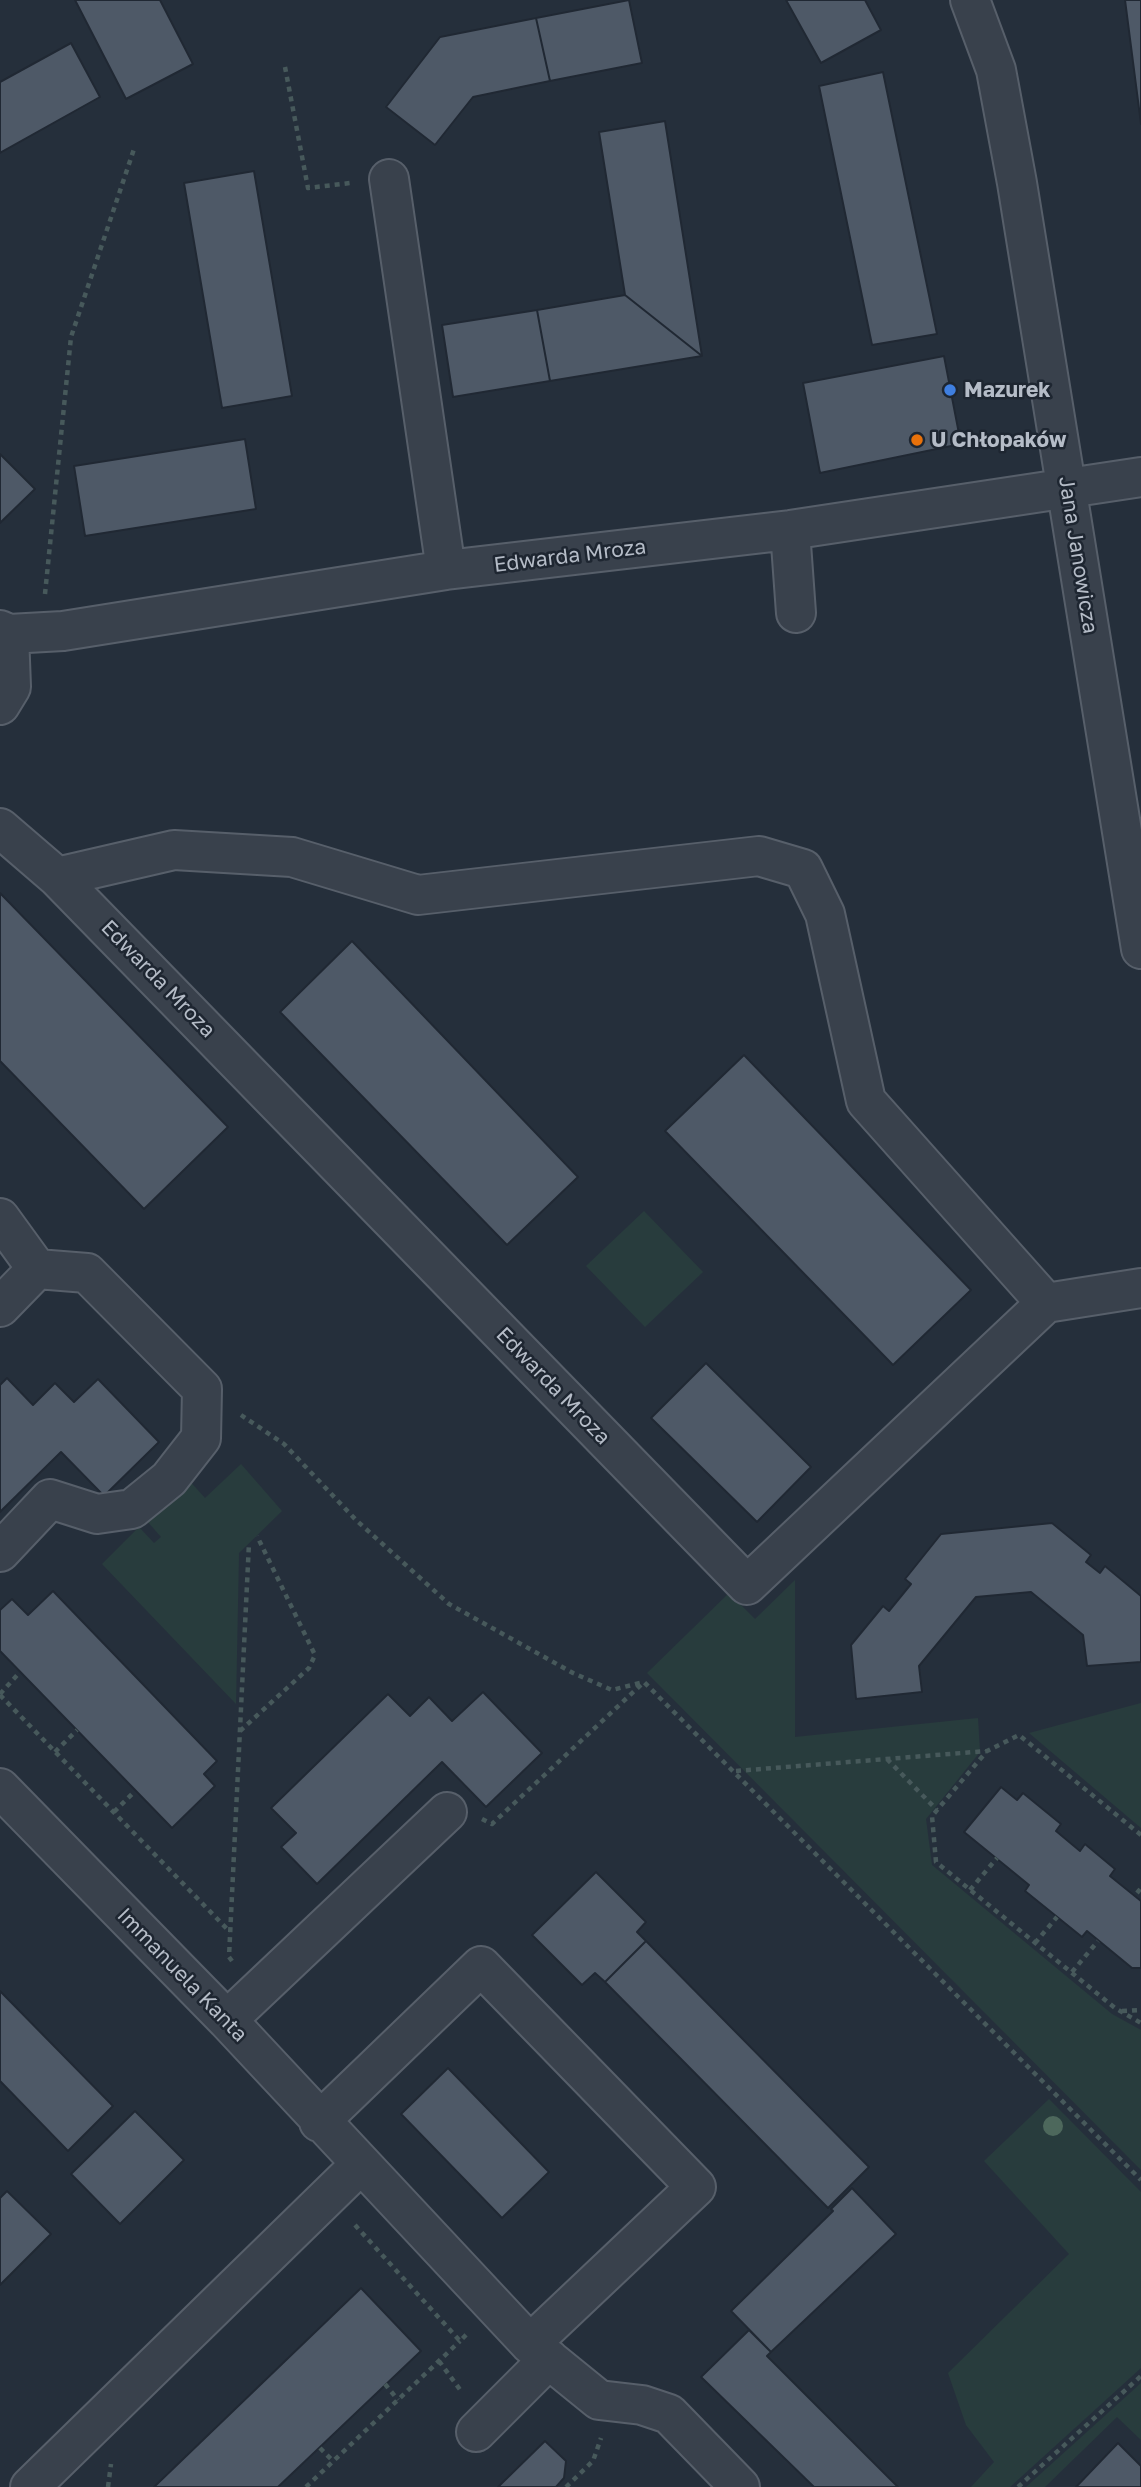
<!DOCTYPE html>
<meta charset="utf-8">
<style>
body{margin:0}
canvas{display:block;background:#252f3b}
</style>
<canvas width="1141" height="2487"></canvas>
<script>
const context = document.querySelector('canvas').getContext('2d');
context.lineJoin = 'round';
function fillPath(path, color) { context.fillStyle = color; context.fill(path, 'evenodd'); }
function strokePath(path, color, width, dash) { context.strokeStyle = color; context.lineWidth = width; context.lineCap = dash ? 'butt' : 'round'; context.setLineDash(dash || []); context.stroke(path); }
function label(font, color, halo, rows, align = 'center') {
  context.font = font + ' "Golos Text",sans-serif'; context.lineWidth = 5; context.setLineDash([]); context.textBaseline = 'middle'; context.strokeStyle = halo; context.fillStyle = color; for (const [text, x, y, turn = 0] of rows) {
    context.save(); context.translate(x, y); context.rotate((+turn || 0) * Math.PI / 180); context.textAlign = isNaN(turn) ? turn : align; if (halo) context.strokeText(text, 0, 0); context.fillText(text, 0, 0); context.restore();
  }
}
fillPath(new Path2D(`
 M644,1211l59,61 -58,55 -59,-61z
 M241,1464l41,47 -43,42 -3,151 -134,-140 37,-37 15,16 7,-6 -14,-16 39,-44 19,21z
 M795,1580v157l183,-19 2,34 -54,67 6,46 180,149 29,16v140l-494,-497 82,-80 26,26z
 M1141,1703v125l-112,-95z
 M1049,2099l92,93v176l-131,119h-39l23,-25 -28,-37 -18,-52 121,-119 -85,-93z
 M1141,2383v57l-24,-23 -72,70h-19z`), '#283c3d');
const building = new Path2D(`
 M75,0h85l33,64 -67,35z
 M629,0l13,63 -92,18 -14,-63z
 M786,0h79l16,30 -60,33z
 M1125,0h16v124z
 M536,18l14,63 -77,16 -38,48 -49,-38 54,-70z
 M71,43l29,54 -100,56v-71z
 M883,72l54,262 -65,11 -53,-259z
 M665,121l37,235 -77,-61 -26,-163z
 M254,171l38,225 -70,12 -38,-225z
 M625,295l77,61 -152,25 -13,-71z
 M537,310l13,71 -97,16 -11,-72z
 M944,356l17,88 -141,29 -17,-90z
 M245,439l11,70 -171,27 -11,-70z
 M0,454l35,35 -35,34z
 M0,893l228,234 -84,82 -144,-148z
 M352,941l226,236 -71,68 -227,-233z
 M744,1055l227,235 -78,75 -228,-234z
 M706,1363l105,104 -54,55 -106,-104z
 M7,1378l26,27 22,-22 19,19 24,-23 61,63 -55,54 -43,-44 -61,60v-127z
 M1052,1523l39,32 -5,7 14,11 5,-7 36,30v66l-54,4 -4,-31 -52,-43 -55,5 -57,69 3,26 -66,7 -5,-54 32,-39 6,5 22,-27 -6,-5 36,-45z
 M53,1591l164,170 -13,13 11,12 -43,42 -172,-177v-41l12,-11 16,16z
 M483,1692l59,61 -56,54 -44,-45 -125,122 -36,-37 15,-14 -25,-25 117,-114 22,22 19,-19 23,24z
 M1001,1787l16,13 6,-7 38,31 -5,7 24,20 5,-7 30,25 -5,7 31,25v67h-9l-45,-37 -5,6 -57,-46 4,-6 -65,-53z
 M596,1872l50,50 -9,10 9,9 -41,41 -10,-9 -13,12 -50,-50z
 M646,1941l223,226 -41,41 -223,-226z
 M0,1991l113,115 -45,45 -68,-70z
 M448,2068l101,104 -47,46 -101,-104z
 M135,2111l49,49 -64,64 -49,-50z
 M852,2188l44,46 -125,118 -40,-41 102,-100 -2,-2z
 M7,2191l44,43 -51,51v-87z
 M361,2288l60,63 -143,136h-124z
 M749,2330l22,22 -4,4 131,131h-84l-113,-110z
 M545,2441l21,20 -2,17 -8,9h-58z
 M1118,2443l23,23v21h-65z`);
fillPath(building, '#4e5967');
strokePath(building, '#202833', 2);
const minor = new Path2D(`
 M970,0l26,70 21,113 124,766
 M389,179l57,391
 M790,530l6,83
 M0,630l9,4 54,-3 383,-61 344,-40 351,-53
 M0,705l11,-18 -2,-53
 M0,828l57,49 690,708 299,-282 95,-15
 M57,877l117,-27 118,7 126,38 341,-39 44,13 22,45 41,187 180,202
 M0,1218l37,51 50,4 115,116 -1,49 -32,41 -37,30 -35,5 -47,-15 -50,53
 M0,1307l37,-38
 M0,1788l227,232 303,324 69,56 43,5 27,9 71,73
 M227,2020l220,-208
 M319,2122l162,-156 215,221 -166,157
 M476,2432l73,-73
 M30,2487l330,-322`);
strokePath(minor, '#575f6a', 42);
strokePath(new Path2D(`
 M285,67l23,121 42,-5
 M45,594l26,-257 63,-188
 M241,1415l43,29 72,76 93,84 124,69 39,17 32,-8
 M0,1694l20,-22
 M0,1695l230,237
 M240,1731l69,-63 6,-13 -58,-119
 M55,1752l22,-22
 M887,1759l50,51
 M736,1771l251,-20
 M114,1812l21,-21
 M482,1819l10,5 152,-142 497,498
 M1141,1835l-122,-100 -32,16 -55,65 4,46 179,146 26,15
 M970,1890l27,-32
 M1137,1893l4,-5
 M1035,1943l22,-26
 M232,1961l-3,-4 20,-414
 M1072,1972l26,-31
 M1122,2011l19,-1
 M355,2225l105,116 7,-7
 M439,2361l22,30
 M385,2384l13,16
 M320,2448l13,13
 M108,2487l3,-23
 M306,2487l154,-146
 M566,2487l27,-26 8,-23
 M1018,2487l123,-111`), '#47595b', 4.5, [5, 5]);
strokePath(minor, '#39414c', 38);
context.fillStyle = '#4d685c';
for (const [x, y] of [
 [1053,2126]
]) { context.beginPath(); context.arc(x, y, 10, 0, 2 * Math.PI); context.fill(); }
for (const [x, y, r, color] of [
 [950,390,7,"#3f7fe0"],
 [917,440,7,"#e8710a"]
]) { const dot = new Path2D(); dot.arc(x, y, r, 0, 2 * Math.PI); context.fillStyle = color; context.fill(dot); strokePath(dot, '#1e2631', 2.5); }
label('bold 21px', '#b5bcc7', '#1e2631', [
 ["Mazurek",964,390],
 ["U Chłopaków",931,440]
], 'left');
label('21px', '#b5bcc7', '#1e2631', [
 ["Jana Janowicza",1078,555,81],
 ["Edwarda Mroza",570,556,-7],
 ["Edwarda Mroza",158,979,46],
 ["Edwarda Mroza",553,1386,46],
 ["Immanuela Kanta",182,1975,46]
]);
</script>
